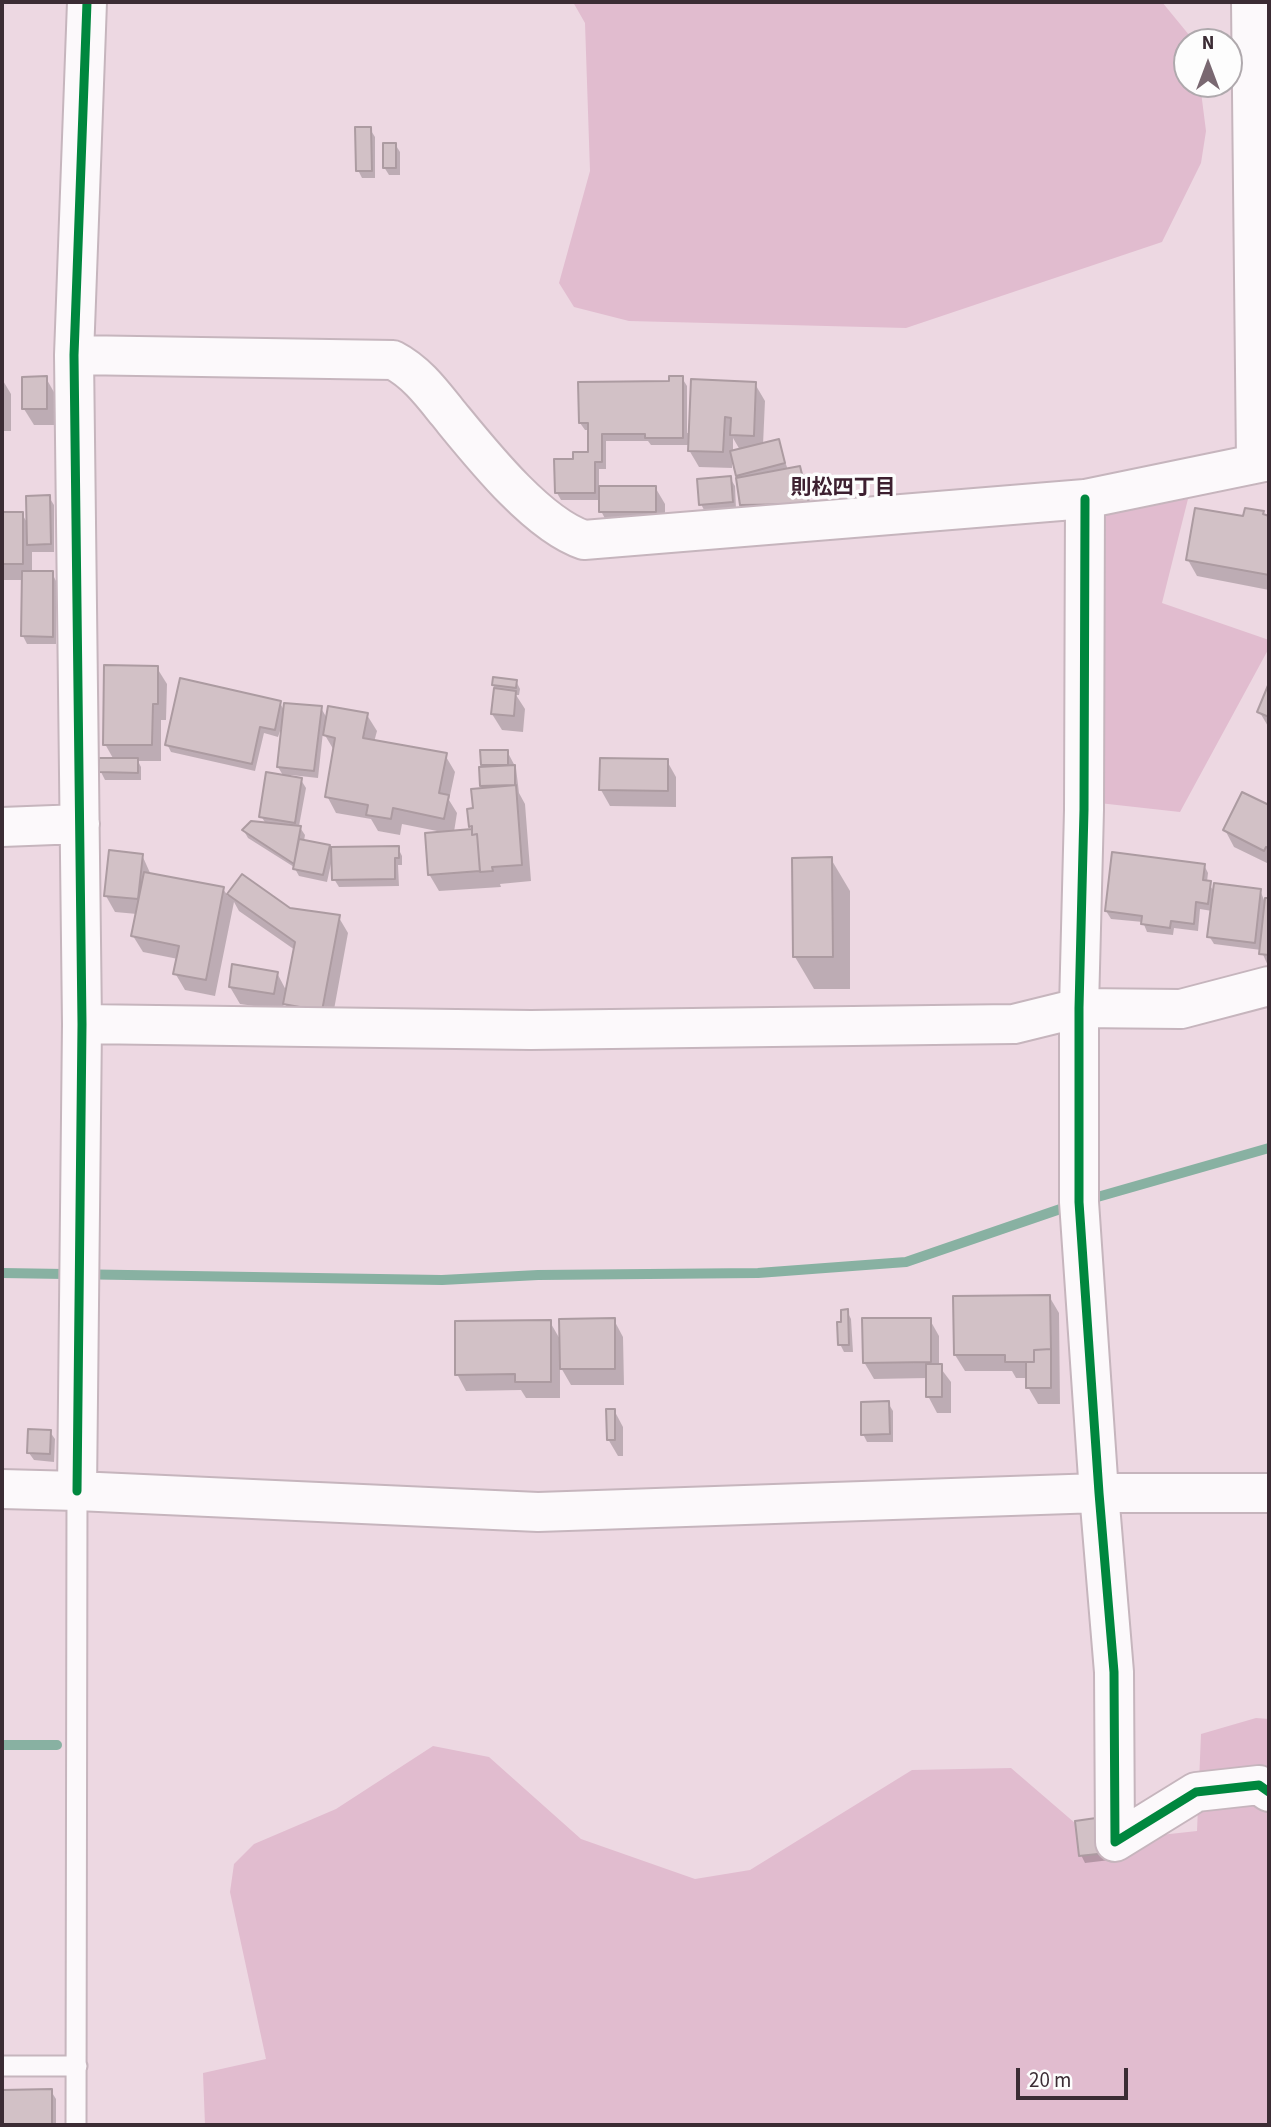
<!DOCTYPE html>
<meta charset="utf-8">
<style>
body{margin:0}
#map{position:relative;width:1271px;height:2127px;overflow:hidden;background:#edd8e2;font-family:"Source Sans 3",sans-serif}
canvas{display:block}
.frame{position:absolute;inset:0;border:4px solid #3b2c34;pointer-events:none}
.north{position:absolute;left:1173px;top:28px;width:70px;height:70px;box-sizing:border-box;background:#fdfdfd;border:2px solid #afa9ad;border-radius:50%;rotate:0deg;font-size:19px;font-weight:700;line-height:28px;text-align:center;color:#3b2c34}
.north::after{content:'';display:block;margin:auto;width:24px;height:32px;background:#796871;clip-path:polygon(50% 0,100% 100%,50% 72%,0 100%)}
.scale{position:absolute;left:1016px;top:2068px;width:112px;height:32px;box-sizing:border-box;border:4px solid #3b2c34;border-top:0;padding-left:9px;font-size:21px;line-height:24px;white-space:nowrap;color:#3b2c34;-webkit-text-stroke:5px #fdfdfd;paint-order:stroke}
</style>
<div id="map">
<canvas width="1271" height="2127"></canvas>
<div class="frame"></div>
<div class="north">N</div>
<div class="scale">20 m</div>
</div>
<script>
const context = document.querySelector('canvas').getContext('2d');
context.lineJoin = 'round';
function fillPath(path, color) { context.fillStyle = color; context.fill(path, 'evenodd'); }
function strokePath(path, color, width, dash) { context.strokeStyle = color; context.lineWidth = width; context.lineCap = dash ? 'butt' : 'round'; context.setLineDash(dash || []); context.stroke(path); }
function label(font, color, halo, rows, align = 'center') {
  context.font = font + ' "Source Sans 3","Noto Sans JP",sans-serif'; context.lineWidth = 7; context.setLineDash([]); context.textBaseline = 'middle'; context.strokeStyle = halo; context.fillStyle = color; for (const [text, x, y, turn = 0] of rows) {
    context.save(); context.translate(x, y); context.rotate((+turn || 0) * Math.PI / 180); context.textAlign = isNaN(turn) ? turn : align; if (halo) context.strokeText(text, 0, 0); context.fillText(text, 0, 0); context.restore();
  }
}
fillPath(new Path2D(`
 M573,2h589l32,39 -7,1v42h13l6,47 -5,32 -39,79 -256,86 -277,-7 -55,-14 -15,-24 31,-112 -5,-148z
 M1188,499l-26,104 107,37v8l-89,164 -90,-10 7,-294z
 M1256,1718l13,1v406h-1064l-2,-52 63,-14 -36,-167 4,-28 20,-20 82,-35 97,-63 56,11 92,82 114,40 55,-9 162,-100 99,-2 86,74 100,-11 4,-97z`), '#e1bccf');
fillPath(new Path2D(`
 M370,129l5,8v41h-13l-4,-8z
 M395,144l5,8v23h-11l-5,-8z
 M46,378l9,16 1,31h-22l-10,-16z
 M682,378l5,8v47h3l65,-49 10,17 -2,44 15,-4 10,29 11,-2 5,7 8,36 -66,1 -5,-8 -1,-25 -8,-20v9l-33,-1 -10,-17 1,-5h-39l-3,-4h-42v28h-7v18h56l10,17v24h-55l-9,-17v-11h-40l-4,-7 18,-33 15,-6v-24h-5l-5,-7zM733,438l7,12 -7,2z
 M2,379l9,15v37h-9z
 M730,478l5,8 1,23 -31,3 -4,-8z
 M49,497l5,8v47h-22v21h20l4,8v63h-29l-4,-8v-56h-21v-66h20l6,10z
 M1263,512l2,5h4v73l-72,-14 -9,-16 57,-42z
 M157,668l10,16 -1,36h-5v41h-23l3,6v13h-36l-4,-8 13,-12 -9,-16z
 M516,681l4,8 -1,6h-3l9,14 -2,23 -21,-2 -10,-16 3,-25 -2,-4z
 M1269,687v41l-10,-17z
 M280,703l5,9 36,-4 7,12 39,-5 10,16 -3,11 71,13 10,17 -6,28 8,13 -3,19 19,-1 -3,-5 5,-16 9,-20 -2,-5 3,-17 -2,-4 24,-13 9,17 3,25 6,11 6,77 -31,3 1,3 -62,4 -10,-17 13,-42 -40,-8 -2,11 -22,-4 -7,-12 -35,-6 -9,-17 8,-44 -12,-20 -5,46 -27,-3v3l10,2 5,8 -7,38 6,9 -1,6 25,5 4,8 65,-6 4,8v9h-4l1,21 -60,1 -5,-8 -2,-20 -5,23 -28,-6 -5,-9 -46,-29 -4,-7 22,-7 -5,-8 23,-39 -6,-10 5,-39h-2l-3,9 -14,-4 -9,38 -84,-19 -4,-8z
 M667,761l9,16v30l-66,-1 -9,-16z
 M1243,794l26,13v57l-35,-17 -9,-17z
 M142,855l9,20 72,14 5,7 14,-20 48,34 48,6 10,17 -17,93 -36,-6 -11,-18 -1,8 -43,-6 -10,-17 47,-14 10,19 8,-42 -56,-39 -5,-9 -19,94 -30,-6 -10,-17 3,-14 -35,-7 -10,-16 4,-22 -22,-2 -9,-16z
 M831,859l19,32v98h-36l-19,-32z
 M1204,865l4,8 -1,9 7,9 46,-1 4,10h5v68l-8,-18 -47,-6 -5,-8 3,-25 -12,-2 -2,22 -24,-3 -1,7 -26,-3 -4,-10 -32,-3 -5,-8z
 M1049,1296l10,17 1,91h-22l-10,-17v-9h-12l-4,-7h-47l-10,-16z
 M847,1311l4,8 2,33h-9l-4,-8z
 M614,1320l9,17 1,48h-53l-11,-19v32h-34l-5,-8 -55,1 -9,-17 93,-52 11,19z
 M930,1320l9,16v30l12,16v31h-14l-9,-17v-18l-54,1 -10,-17z
 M888,1403l5,8v31h-26l-4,-8z
 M614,1410l9,17v29h-5l-10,-17z
 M50,1432l5,7 -1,23 -20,-2 -5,-7z
 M1107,1827l3,33 -25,3 -4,-8z
 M2,2091h49l5,8v26h-54z`), '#0003');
strokePath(new Path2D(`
 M1087,1200l182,-52
 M2,1273l440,7 96,-5 220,-2 148,-11 166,-57
 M2,1745h55`), '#88b1a2', 10);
const building = new Path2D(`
 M355,127h16l1,44h-16z
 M383,143h13v25h-13z
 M47,376v33h-25v-32z
 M669,376h14v62h-38v-4h-43v28h-7v31h-40l-1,-34h19v-7h15v-29h-9l-1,-41 91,-1z
 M691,379l65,3 -2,54 -24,-1 1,-17 -6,-1 -2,35 -35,-1z
 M779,439l6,24 -49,13 -6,-25z
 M800,466l9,38 -69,1 -4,-27z
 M731,476l2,26 -34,3 -2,-26z
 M599,486h57v26h-57z
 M50,495l1,49 -24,1 -1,-49z
 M1195,508l48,8 2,-8 19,3 -1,3 6,2v59l-83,-15z
 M2,512h21v52h-21z
 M22,571h31v66l-32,-1z
 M104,665l54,1v38h-5l-1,41h-49z
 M493,677l24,3 -1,8 -24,-3z
 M180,678l101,23 -6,29 -15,-3 -8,37 -87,-19z
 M1269,683v34l-12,-5z
 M494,688l22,3 -2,25 -23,-2z
 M284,703l38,3 -8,65 -37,-4z
 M328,706l40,7 -5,25 84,15 -8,40 10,2 -5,24 -51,-11 -2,11 -25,-4 2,-10 -43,-8 10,-59 -12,-3z
 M480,750h28v15h-27z
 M99,758h39v15l-39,-1z
 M600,758l68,1v32l-69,-1z
 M515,765v20l-35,1 -1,-19z
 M266,772l36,6 -7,45 -36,-6z
 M516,785l6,80 -30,2 1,4 -13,1 -3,-38 -5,1v-9l-3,1 -2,-18 6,-1 -2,-19z
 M1242,792l27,13v43l-3,-1 -2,4 -41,-21z
 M251,821l50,5 -7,38 -52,-34z
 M472,829v6l5,-1 3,37 -52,4 -3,-42z
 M299,839l31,6 -7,30 -30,-6z
 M399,846v12h-4v21l-63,1 -1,-33z
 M109,850l34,4 -5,45 -34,-3z
 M1112,852l93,12 -2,16 8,1 -3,23 -12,-2 -2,22 -23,-3 -1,7 -29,-4 1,-8 -37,-5z
 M832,857l1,100h-40l-1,-99z
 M144,872l80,15 -18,93 -33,-6 6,-28 -48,-10z
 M242,874l48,34 50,7 -18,96 -39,-7 12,-62 -68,-48z
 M1214,883l47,6 -6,54 -48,-6z
 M1265,898h4v57l-10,-1z
 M232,964l46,8 -4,22 -45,-7z
 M1050,1295l1,54 -17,1v12h-29v-7h-51l-1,-59z
 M848,1309l1,36h-11l-1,-23h4v-12z
 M615,1318v51h-55l-1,-50z
 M862,1318h69v44l-68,1z
 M551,1320v62h-36v-8l-60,1v-54z
 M1051,1349v39h-25v-26h8v-12z
 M926,1364h16v33h-16z
 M889,1401l1,33 -29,1v-33z
 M606,1409h9v31h-8z
 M28,1429l23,1 -1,24 -23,-1z
 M1103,1817l4,36 -28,3 -4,-35z
 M52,2089v36h-50v-35z`);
fillPath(building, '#d2c1c6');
strokePath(building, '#ac9ba1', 2);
const lane = new Path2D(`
 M2,2066h75
 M76,2125l1,-634`);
const street = new Path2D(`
 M1251,2l5,460
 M74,355l319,5c23,12 38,32 54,52 32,39 89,112 137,128l501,-41 184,-38
 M1085,499l-1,311 -5,198v194l20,291 15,179 1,170 81,-50 63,-7 10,7
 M2,827l78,-3
 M82,1024l449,6 483,-6 65,-16 102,1 88,-23
 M2,1489l75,2 461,21 561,-19h170
 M77,1491l5,-467 -8,-669 13,-353`);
strokePath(lane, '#c6b5bd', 23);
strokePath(street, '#c6b5bd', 42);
strokePath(lane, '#fcf9fb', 19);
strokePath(street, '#fcf9fb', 38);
strokePath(new Path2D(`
 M1085,499l-1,311 -5,198v194l20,291 15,179 1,170 81,-50 63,-7 10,7
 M77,1491l5,-467 -8,-669 13,-353`), '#00873e', 9);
label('bold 21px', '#3d2030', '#fdfdfd', [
 ["則松四丁目",843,489]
]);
</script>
